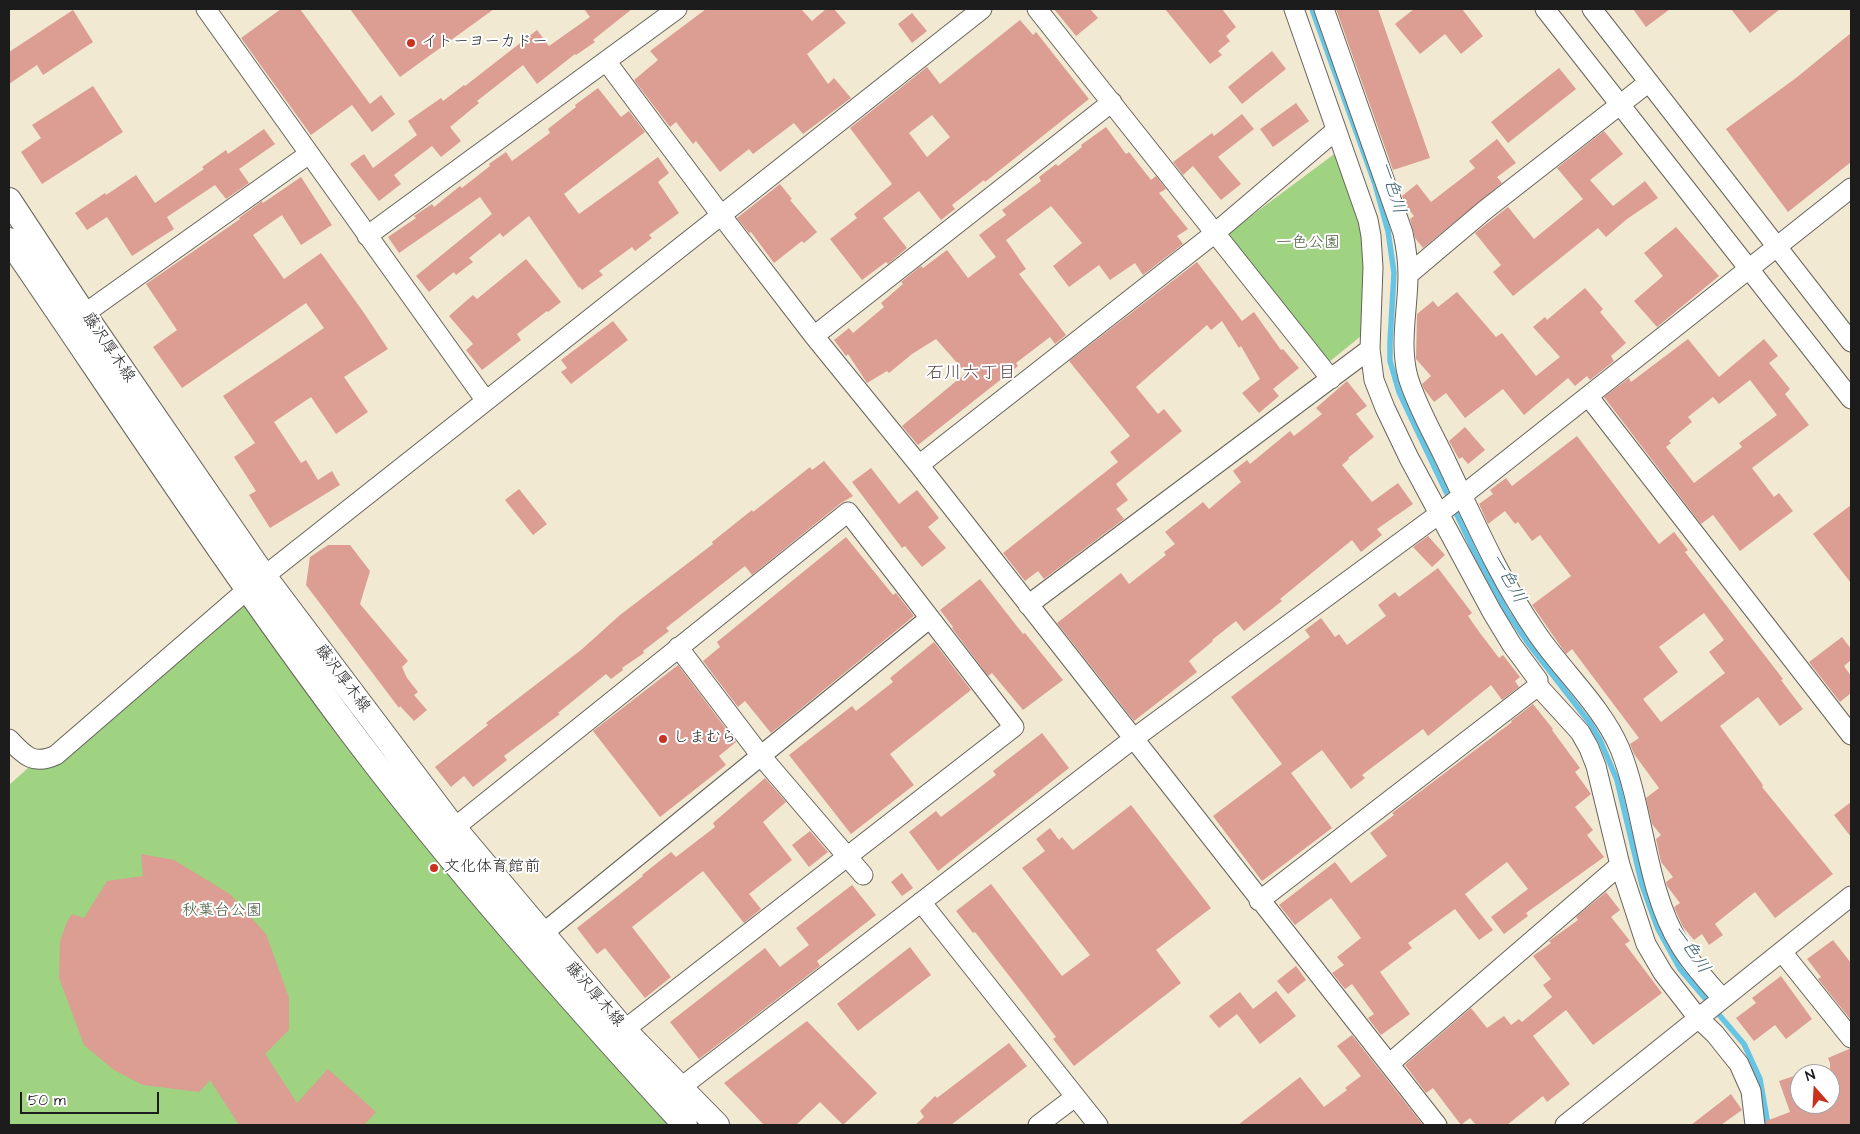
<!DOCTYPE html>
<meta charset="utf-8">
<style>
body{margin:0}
#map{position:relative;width:1860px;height:1134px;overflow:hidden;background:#f2e9d2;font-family:"Architects Daughter",sans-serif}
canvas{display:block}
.frame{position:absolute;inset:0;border:10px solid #1c1c1c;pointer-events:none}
.north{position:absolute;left:1790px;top:1064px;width:50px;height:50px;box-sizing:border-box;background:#fff;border:1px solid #a4a4a4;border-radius:50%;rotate:341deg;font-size:14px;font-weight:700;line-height:20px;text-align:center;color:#1c1c1c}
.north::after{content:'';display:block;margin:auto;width:18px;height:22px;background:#c8321e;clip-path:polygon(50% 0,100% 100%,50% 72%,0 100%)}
.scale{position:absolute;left:20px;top:1092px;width:139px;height:22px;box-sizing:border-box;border:2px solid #1c1c1c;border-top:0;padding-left:6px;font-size:15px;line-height:18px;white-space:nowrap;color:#1c1c1c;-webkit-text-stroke:4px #fff;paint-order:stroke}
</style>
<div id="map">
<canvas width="1860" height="1134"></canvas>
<div class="frame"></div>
<div class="north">N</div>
<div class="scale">50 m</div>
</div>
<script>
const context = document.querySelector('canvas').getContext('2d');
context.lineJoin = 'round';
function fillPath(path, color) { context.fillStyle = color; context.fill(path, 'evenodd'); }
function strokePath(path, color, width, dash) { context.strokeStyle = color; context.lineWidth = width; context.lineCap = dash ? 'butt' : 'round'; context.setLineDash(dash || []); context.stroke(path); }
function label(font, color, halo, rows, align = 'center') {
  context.font = font + ' "Architects Daughter","Klee One",sans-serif'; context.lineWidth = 4; context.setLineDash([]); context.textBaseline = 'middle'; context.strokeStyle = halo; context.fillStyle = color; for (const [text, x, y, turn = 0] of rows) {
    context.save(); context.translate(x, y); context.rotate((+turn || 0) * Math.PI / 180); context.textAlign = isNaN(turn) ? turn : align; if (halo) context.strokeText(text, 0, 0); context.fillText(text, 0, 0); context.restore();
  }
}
fillPath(new Path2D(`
 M1341,149l23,86 2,26 -5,75 -32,26 -102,-128z
 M248,589l104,144 333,392h-676v-340l28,-25z`), '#9fd281');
strokePath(new Path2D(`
 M1312,9l63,175 13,47 6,42 -4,69v19l9,31 75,159 33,61 21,31 62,80 10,17 17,40 25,105 16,44 22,40 64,75 16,35 8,46`), '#66c4e4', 5.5);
fillPath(new Path2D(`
 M281,9h19l70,95 11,-9 14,19 -23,18 -20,-27 -41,30 -70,-97z
 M350,9h144l-94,68z
 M584,9h48l-39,31 2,2 -19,13 -1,-1 -38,30 -14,-19 -46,36 2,2 -29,24 11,14 -20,16 -9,-11 -38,29 7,9 -22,17 -29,-37 14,-10 9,14 44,-33 -9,-14 33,-23 2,3 21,-16 1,1 72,-56 12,16 41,-29z
 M706,9h95l11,12 14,-12h8l12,14 -39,31 21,30 6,-6 17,20 -48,36 -9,-11 -41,31 -4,-5 -29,23 -24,-31 -3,3 -17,-22 -6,5 -36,-47 24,-20 -8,-9z
 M1054,9h36l8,9 -22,18z
 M1165,9h57l14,18 -10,9 4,5 -12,10 4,4 -12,9z
 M1336,9h42l52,149 -37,12z
 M1414,9h48l21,27 -22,18 -16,-20 -25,20 -25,-30z
 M1633,9h37l-24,18z
 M1731,9h49l-30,24z
 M73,10l20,32 -50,33 -6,-10 -28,19v-32z
 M912,13l15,18 -15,12 -14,-19z
 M1020,20l13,15 3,-3 53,67 -104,83 -1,-2 -32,25 3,4 -14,11 -22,-29 -36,27 24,30 -19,16 -2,-2 -24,18 -32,-41 27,-21 -3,-4 38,-30 -42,-56 77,-61 13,17zM932,115l18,22 -23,20 -18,-24z
 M1851,33v129l-63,50 -62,-83 70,-51z
 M1272,51l14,18 -44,35 -14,-17z
 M1559,68l17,21 -68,54 -17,-21z
 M93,86l30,46 -81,52 -21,-32 20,-14 -9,-13z
 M598,88l23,29 8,-6 16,21 -81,62 15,20 79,-57 11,16 -11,9 21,31 -30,22 3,3 -17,13 -3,-4 -33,24 4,4 -21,15 -2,-3 -1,1 -50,-72 -26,21 -3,-4 -31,25 4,4 -17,13 -2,-3 -25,20 -13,-16 76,-62 -12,-17 -81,56 -11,-16 28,-19 -2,-2 18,-12 2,3 26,-21 2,2 28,-22 -1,-2 17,-12 6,9 38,-28 -2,-4 28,-22 -1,-2z
 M1296,103l13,18 -36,26 -13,-18z
 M1242,114l12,15 -36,28 23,27 -20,16 -28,-34 -10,9 -10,-13 39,-29 2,3z
 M1106,127l20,27 3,-2 22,28 5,-4 10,13 -7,4 29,36 -11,7 6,8 -40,31 -8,-12 -25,17 -11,-15 -30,22 -16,-21 29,-23 -31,-37 -45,34 20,29 -7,5 47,61 -11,9 -5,-7 -34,26 2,3 -100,79 -16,-19 64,-53 -30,-34 -24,15 -23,19 -2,-2 -20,12 -19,-29 -2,2 -12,-16 15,-12 4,5 31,-26 -3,-4 22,-19 -2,-2 20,-16 2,2 24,-18 21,28 28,-21 -17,-22 27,-20 -4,-5 39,-29 -2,-4 17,-13 2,2 24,-19 -1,-2z
 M264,129l11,15 -36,25 10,14 -23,16 -11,-14 -48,32 7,12 -42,27 -25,-39 -20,13 -12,-17 30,-20 1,2 30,-20 19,28 49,-34 -2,-2 24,-17 2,4z
 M1604,131l19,23 -33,26 23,26 32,-25 13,17 -31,21 -21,18 -8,-9 -85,68 -20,-24 8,-7 -26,-32 33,-26 26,32 49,-40 -26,-31z
 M1497,139l19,24 -19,14 5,6 -79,65 -8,-10 -5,-19 4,-3 -8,-10 -4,-10 15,-12 14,18 44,-34 -6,-7z
 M301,177l31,48 -31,20 -19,-30 -29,20 31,44 37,-26 43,60 24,36 -44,28 24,35 -32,22 -25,-37 -37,25 27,41 5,-3 12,20 14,-9 8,14 -70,43 -21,-33 7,-4 -22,-34 21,-14 -32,-47 101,-68 -18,-25 -124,85 -29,-41 24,-17 -31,-46 94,-65 -1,-1 23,-17 1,2z
 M780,184l12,15 -2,1 27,32 -13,11 -2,-2 -28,22 -23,-31 -2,1 -12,-15z
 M1676,227l43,49 -62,51 -23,-26 29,-25 -19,-23z
 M526,259l35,43 -13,10 -1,-1 -30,23 4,6 -39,30 -16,-20 7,-6 -24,-28 24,-21 4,4z
 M1197,262l45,59 12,-9 27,38 2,-1 16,19 -26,21 6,7 -20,17 -17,-20 18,-14 -19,-33 -2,2 -17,-27 -11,9 -4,-5 -71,62 22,27 6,-5 18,22 -66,53 12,16 -12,9 8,10 -80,60 -6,-8 -13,10 -22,-28 115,-91 -8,-10 20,-16 -61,-75z
 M1585,288l18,21 -3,3 26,31 -15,13 3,5 -24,19 -3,-4 -12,10 -7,-8 -44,37 -21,-26 -38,29 -19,-25 -12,9 -10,-13 -2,-5 9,-8 -15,-17 1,-45 16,-13 5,6 19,-15 39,45 6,-4 34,43 24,-19 -27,-30 12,-10 2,3z
 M613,321l15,19 -57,44 -10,-12 6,-4 -6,-8z
 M1688,339l31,38 45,-38 14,17 -9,7 21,26 -5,5 24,31 -57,43 22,29 5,-4 14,18 -53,40 -27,-36 -12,9 -97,-127 25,-19 2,4zM1750,380l27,35 -38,28 3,4 -48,36 -28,-36 5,-4 -2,-2 23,-19 -4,-5 25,-20 6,7z
 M1347,381l20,25 -11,8 18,23 -26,21 1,1 -7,6 30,37 26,-19 15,21 -36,25 5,6 -21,17 -9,-12 -72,59 2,2 -38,30 -8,-10 -24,19 1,1 -24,20 8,11 -63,49 -77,-98 64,-50 8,11 37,-29 -2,-3 11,-8 -10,-12 38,-30 6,7 32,-27 -8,-11 14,-11 3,4 40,-33 4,5 28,-22 -6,-6z
 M1465,427l20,23 -17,14 -6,-7 -3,2 -10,-18z
 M1577,436l82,108 15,-12 14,18 -3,2 98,127 -2,1 22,29 -23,17 -22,-29 -38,29 43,59 -1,2 71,87 -58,44 -20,-26 -40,32 8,11 -14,10 -7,-11 -8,6 -11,-13 -9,-20 6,-4 -13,-17 -1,-4 7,-5 -12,-15 -5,-23 5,-4 -9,-11 -6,-26 13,-10 -25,-34 -4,-10 9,-6 -67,-89 -6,5 -34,-49 39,-29 -31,-41 -8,6 -14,-19 -3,2 -10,-13 -17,13 -9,-20 14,-10 -3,-4 16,-12 6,8zM1704,613l20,27 -15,12 16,21 -64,49 -18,-23 35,-27 -19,-25z
 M824,461l29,35 -12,7 -89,72 -7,-9 -79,62 3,3 -26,20 1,2 -22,15 1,2 -12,9 -5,-5 -48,39 2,1 -56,42 3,4 -34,27 -9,-11 -13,11 -16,-20 53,-42 -2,-2 95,-73 39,-35 93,-71 -1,-2 40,-32 1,2 57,-45 2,3z
 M871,468l28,36 18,-14 22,28 -11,9 18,21 -24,19 -17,-21 -3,2 -50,-66z
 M519,489l28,35 -14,11 -28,-35z
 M1851,505v78l-38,-49z
 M1428,536l17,19 -13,12 -19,-20z
 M846,537l47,58 3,-2 18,23 -143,117 -26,-32 -7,6 -35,-46 17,-14 -3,-5z
 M328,545h22l20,26 -10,33 48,57 -6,6 5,11 11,14 -4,3 13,15 -13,11 -14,-15 -1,2 -93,-123 4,-28z
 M1438,568l34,45 -4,3 12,17 19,25 4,-3 17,22 -5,4 4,6 -17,13 -11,-15 -63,51 -5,-7 -61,46 3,3 -14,11 -29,-39 -31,23 41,55 -70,53 -49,-65 69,-52 -51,-67 79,-60 -5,-7 16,-12 14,19 4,-3 8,11 39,-29 -8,-11 17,-13 4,5z
 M980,579l43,55 2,-1 38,47 -40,30 -31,-37 -4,3 -36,-48 1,-1 -13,-17z
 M1842,637l9,12v11l-7,6 7,10v17l-11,9 -31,-40z
 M934,642l37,48 -81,64 24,31 -63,49 -62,-79 63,-49 4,5 37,-29 -3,-4z
 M678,665l58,77 -17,14 7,9 -66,52 -67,-86z
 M1533,704l20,25 -1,1 28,38 -5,4 16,22 -16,13 18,23 -6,5 17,22 -78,56 2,3 -24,18 -13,-17 37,-28 -21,-27 -42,32 28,36 -14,10 -24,-31 -47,34 4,5 -32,24 30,42 -29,21 -13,-17 6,-4 -22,-30 -7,5 -13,-16 12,-8 -7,-8 24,-19 -30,-40 -36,27 -16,-20 56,-43 16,21 36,-27 -17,-23 24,-18 -2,-2 120,-91 -1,-1z
 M1042,733l27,35 -131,103 -29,-39 27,-21 5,6 55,-42 -3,-4z
 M765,778l21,24 -23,20 29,38 -43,34 12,15 -17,14 -41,-52 -71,56 39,50 -26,21 -40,-50 -8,6 -20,-26 66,-52 -1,-1 29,-23 5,5 39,-30 -2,-4z
 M1851,802v35l-17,-22z
 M1131,805l80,103 -55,42 25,33 -107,83 -21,-27 3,-2 -32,-42 -49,-63 -2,1 -17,-22 35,-27 71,92 28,-21 -68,-87 23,-17 -9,-12 14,-11 9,12 3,-3 11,13z
 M810,831l18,21 -19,15 -17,-22z
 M141,854l33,6 56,34 36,40 23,64v32l-24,24 32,49 31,-34 48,43 -12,13h-125l-29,-45 -11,12 -56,-7 -29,-15 -30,-25 -25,-67 1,-37 7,-19 5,-8 12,4 23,-37 36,-5z
 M902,873l11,15 -11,8 -11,-14z
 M852,885l24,30 -59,46 3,5 -121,93 -29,-37 95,-74 15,19 29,-22 -13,-17z
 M1606,892l14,18 -9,7 19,24 -5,3 37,49 -69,52 -27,-35 -33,26 37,48 -23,18 -4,-6 -36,29h-31l-6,-7 -9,7 -28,-37 -7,5 -21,-28 66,-57 16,20 17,-12 7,9 8,-6 3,3 30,-25 -9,-12 8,-6 -18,-23 18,-13 -2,-2 29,-21 -2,-3z
 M1833,940l18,23v57l-33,-41 3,-2 -14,-18z
 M910,947l21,28 -73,56 -21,-27z
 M1296,966l10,14 -18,14 -11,-13z
 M1781,976l31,43 -26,20 -11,-14 -21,16 -18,-23 20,-15 -4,-5z
 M1276,991l20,25 -36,28 -23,-30 -18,14 -10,-12 31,-24 13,17z
 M807,1021l70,72 -34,32 -23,-23 -24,23h-32l-40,-42z
 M1352,1035l71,90h-185l62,-48 24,30 23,-17 -2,-2 16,-12 -24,-30z
 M1009,1043l18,23 -76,59h-36l9,-8 -4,-6 15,-15 2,2z
 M1849,1049h2v76h-85v-4l24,-9 -11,-31 21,-7v30h30v-41l-2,-5z
 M1731,1094l11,16 -21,15h-30z`), '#dc9d93');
const minor = new Path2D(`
 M206,9l280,392
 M1037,9l294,370
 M1294,9l74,211 3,16 2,31 -3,82 4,31 11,28 24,50 83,154 20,33 26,35v6l42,46 9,16 7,18 24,99 26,79 17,29 35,45 17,16 24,30 12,27 4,34
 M1324,9l79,224c3,14 5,28 5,42 0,35 -9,68 0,102 9,30 26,58 39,86 27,57 53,117 89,169 26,39 66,74 84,117 25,62 25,139 60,196 11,19 27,36 42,53
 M1545,9l306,390
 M1592,9l259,333
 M606,61l115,154 93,121 105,129 518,660
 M367,236l310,-227
 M1408,275l77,-65 164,-128
 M84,314l225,-160
 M814,336l298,-234
 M1588,396l263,339
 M919,465l296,-232 120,-102
 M1028,605l342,-256
 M678,647l83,109 102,119
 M9,739c15,16 24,27 47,16l192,-166 734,-580
 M454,828l394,-316 166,215 -390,303
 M1259,901l279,-215
 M921,902l177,223
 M542,934l388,-316
 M1782,952l69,86
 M1389,1064l231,-199
 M680,1088l453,-349 306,-225 412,-326
 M1038,1125l37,-28
 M1565,1125l286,-229`);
const major = new Path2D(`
 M9,200l75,114 180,262 190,252 170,202 93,95
 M9,240c113,165 222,332 342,492 104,138 218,266 334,393`);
strokePath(minor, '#67645c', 21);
strokePath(major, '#67645c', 26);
strokePath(minor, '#fff', 19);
strokePath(major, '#fff', 24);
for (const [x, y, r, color] of [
 [411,43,5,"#c8321e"],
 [663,739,5,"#c8321e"],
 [434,868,5,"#c8321e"]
]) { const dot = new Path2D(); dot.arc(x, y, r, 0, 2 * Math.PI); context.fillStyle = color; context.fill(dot); strokePath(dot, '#fff', 2); }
label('16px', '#1c1c1c', '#fff', [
 ["イトーヨーカドー",421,43],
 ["しまむら",673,739],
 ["文化体育館前",444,868]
], 'left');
label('16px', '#4a5c3f', '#fff', [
 ["一色公園",1308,244],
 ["秋葉台公園",222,912]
]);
label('16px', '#1c1c1c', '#fff', [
 ["藤沢厚木線",108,348,56],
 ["藤沢厚木線",342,679,53],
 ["藤沢厚木線",594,995,49]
]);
label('italic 18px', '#3a5f6c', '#fff', [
 ["一色川",1391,188,73],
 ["一色川",1507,579,61],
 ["一色川",1690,950,57]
]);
label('18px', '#5f4946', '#fff', [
 ["石川六丁目",971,374]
]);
</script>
